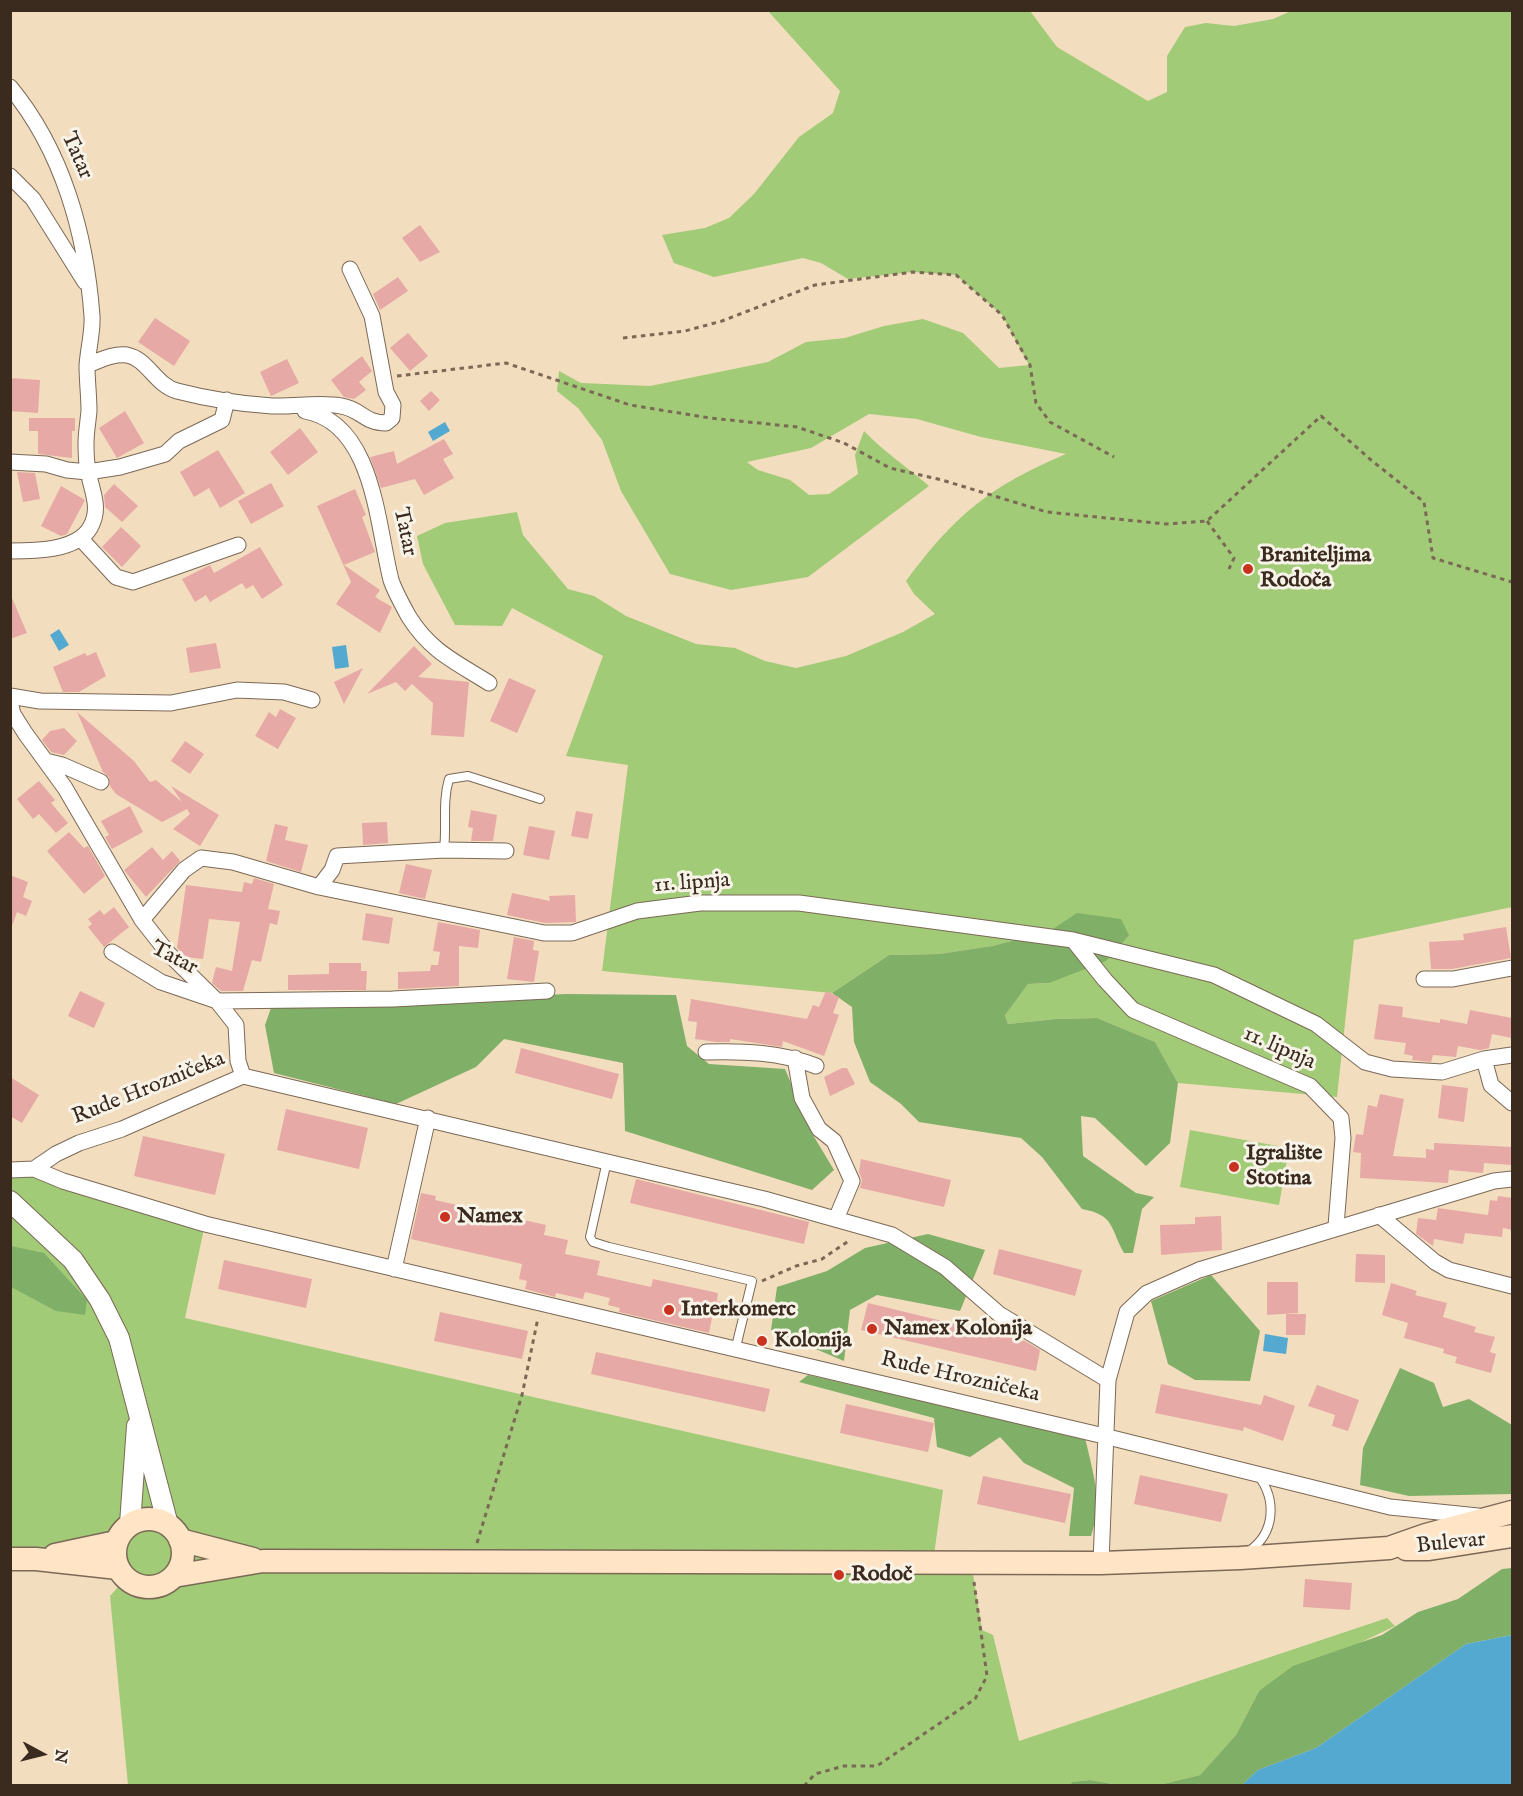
<!DOCTYPE html>
<meta charset="utf-8">
<style>
body{margin:0}
#map{position:relative;width:1523px;height:1796px;overflow:hidden;background:#f3ddbf;font-family:"IM FELL English",serif}
canvas{display:block}
.frame{position:absolute;inset:0;border:12px solid #3b2a1e;pointer-events:none}
.north{position:absolute;left:12px;top:1724px;width:60px;height:60px;-webkit-text-stroke:4px #f7f3e8;paint-order:stroke;rotate:97deg;font-size:16px;font-weight:700;line-height:24px;text-align:center;color:#3b2a1e}
.north::after{content:'';display:block;margin:auto;width:21px;height:27px;background:#3b2a1e;clip-path:polygon(50% 0,100% 100%,50% 72%,0 100%)}
</style>
<div id="map">
<canvas width="1523" height="1796"></canvas>
<div class="frame"></div>
<div class="north">N</div>
</div>
<script>
const context = document.querySelector('canvas').getContext('2d');
context.lineJoin = 'round';
function fillPath(path, color) { context.fillStyle = color; context.fill(path, 'evenodd'); }
function strokePath(path, color, width, dash) { context.strokeStyle = color; context.lineWidth = width; context.lineCap = dash ? 'butt' : 'round'; context.setLineDash(dash || []); context.stroke(path); }
function label(font, color, halo, rows, align = 'center') {
  context.font = font + ' "IM FELL English",serif'; context.lineWidth = 6; context.setLineDash([]); context.textBaseline = 'middle'; context.strokeStyle = halo; context.fillStyle = color; for (const [text, x, y, turn = 0] of rows) {
    context.save(); context.translate(x, y); context.rotate((+turn || 0) * Math.PI / 180); context.textAlign = isNaN(turn) ? turn : align; if (halo) context.strokeText(text, 0, 0); context.fillText(text, 0, 0); context.restore();
  }
}
fillPath(new Path2D(`
 M768,11h262l27,36 91,54 19,-9v-36l18,-29 21,-4 28,3 39,-7 18,-8h221v896l-158,33 -17,157 -159,-14 -23,-41 -58,-24 -41,1 -48,5 -3,-10 23,-30 21,-1 1,-52 -58,15 -53,8 -50,1 -57,38 -230,-22 26,-206 -62,-9 37,-100 -91,-48 -10,18 -47,-1 -32,-61 -6,-28 28,-13 72,-11 6,23 45,54 26,7 32,20 70,28 39,4 30,13 31,7 50,-12 57,-24 32,-18 -21,-20 -8,-13c49,-66 84,-95 160,-127l-85,-17 -64,-18 -48,-5 -58,34 -64,14 11,8 32,10 19,15 20,-1 29,-20 -3,-19 9,-24c20,21 43,36 65,55l-121,91 -77,13 -61,-16 -49,-83 -19,-51 -24,-32 -21,-17 2,-20 22,12 69,3 118,-24 38,-20 39,-4 39,-12 39,-7 40,14 36,35 30,-3 -27,-50 -46,-40 -43,-3 -65,7 -27,-16 -18,-5 -89,19 -40,-14 -12,-28 43,-7 24,-10 25,-24 45,-57 34,-24 7,-22z
 M1190,1130l99,18 -10,57 -99,-18z
 M10,1170l195,54 -20,94 758,172 -10,72h38l11,68 11,5 26,106 368,-123 8,8 -136,65 -23,44 -36,40 -37,9h-51l-22,-4 -18,2 -3,4 -941,-1 -18,-189 16,-18 -8,-10 -107,-9z`), '#a1cb76');
fillPath(new Path2D(`
 M1077,913l44,6 8,16 -23,26 -57,22 -21,1 -23,31 3,9 48,-5 41,-1 58,24 23,41 -8,60 -24,23 -51,-48 -14,-2 2,40 53,37 18,4 -12,12 -9,44h-9c-14,-25 -9,-38 -42,-44l-40,-52 -21,-19 -102,-16 -18,-18 -31,-22 -16,-40 -2,-35 -20,-14 57,-38 50,-1 53,-8 58,-15z
 M566,994l110,1 11,51 22,18 76,5 28,66 21,35 -22,20 -187,-59 -2,-68 -119,-24 -28,28 -80,37 -122,-31 -9,-48 6,-17z
 M928,1234l57,16 -25,61 -83,-16 -27,15 -6,51 -73,-31 6,-43 50,-16 38,-23z
 M11,1246l33,7 43,47 -2,15 -29,-4 -45,-24z
 M1211,1275l49,56 -10,50 -55,-1 -27,-16 -17,-63z
 M1400,1368l34,15 9,24 26,-8 43,26v69l-103,2 -49,-11 3,-37z
 M808,1375l277,63c8,34 18,64 6,98h-22l5,-48 -50,-25 -24,-26 -30,20 -33,-10 -3,-29 -135,-36z
 M1512,1568v67l-46,9 -150,104 -58,22 -16,15 -173,1 3,-4 18,-2 22,4h51l37,-9 36,-40 23,-44 34,-25 89,-31 36,-23 40,-13 44,-30z`), '#80af67');
fillPath(new Path2D(`
 M445,422l5,9 -17,10 -5,-9z
 M59,629l10,16 -10,6 -9,-16z
 M346,645l3,22 -14,2 -3,-22z
 M1265,1334l23,4 -2,16 -23,-3z
 M1512,1635v150h-270l16,-15 58,-22 150,-104z`), '#53a9cf');
fillPath(new Path2D(`
 M420,225l20,27 -20,10 -18,-24z
 M398,277l10,14 -28,19 -7,-16z
 M155,318l35,23 -16,25 -36,-24z
 M408,333l20,23 -18,15 -20,-23z
 M362,356l10,15 -13,11 7,8 -12,9 -10,-2 -13,-17z
 M287,359l12,24 -28,13 -11,-24z
 M10,378l30,2 -2,33 -28,-2z
 M431,391l9,9 -11,11 -9,-10z
 M125,411l19,32 -27,15 -18,-30z
 M29,418h46v13h-3v27l-34,-4v-23h-9z
 M300,428l18,24 -30,23 -18,-23z
 M444,439l9,15 -10,5 11,19 -30,17 -9,-16 -34,9 -11,-31 24,-6 3,13z
 M218,450l27,43 -25,15 -11,-20 -15,9 -14,-25z
 M17,472l18,1 5,26 -17,3z
 M271,483l13,23 -33,18 -13,-23z
 M114,484l24,22 -16,16 -17,-15 -1,-12z
 M61,486l24,14 -18,34 -6,2 -20,-10z
 M355,489l11,26 -4,2 13,35 -31,13 36,25 -5,7 17,10 -12,26 -44,-29 15,-22 -34,-76z
 M121,527l20,19 -19,21 -20,-20z
 M260,547l23,38 -21,14 -9,-14 -7,4 -4,-6 -32,19 -4,-7 -11,7 -13,-23 28,-14 4,8z
 M10,593l17,40 -17,6z
 M216,643l5,25 -31,5 -4,-25z
 M414,646l18,18 -14,13 51,5 -5,55 -33,-2 2,-32 -21,-19 -7,7 -9,-9 -29,12z
 M96,652l10,24 -27,16h-16l-10,-25 32,-14 2,3z
 M363,668l-19,36 -10,-22z
 M509,678l27,12 -19,43 -27,-12z
 M280,709l16,9 -18,31 -23,-13 14,-24 7,5z
 M77,712l57,49 16,21 6,-2 26,22 -11,-16 48,29 -19,31 -27,-17 17,-15 -3,-5 -25,13 -46,-28 -6,-8 -1,-9 -6,-5z
 M64,728l13,13 -13,14 -13,-3 -9,-12 8,-9z
 M185,741l19,13 -14,20 -19,-13z
 M39,781l16,19 -4,3 17,20 -12,10 -17,-19 -6,5 -16,-20z
 M130,806l13,26 -31,17 -7,-12 4,-2 -8,-14z
 M471,810l26,5 -4,26h-22l2,-13 -5,-1z
 M576,811l17,3 -5,25 -17,-3z
 M387,822l1,21 -25,2 -1,-22z
 M275,824l13,3 -3,13 23,5 -7,27 -35,-11z
 M529,826l26,5 -6,29 -26,-5z
 M69,832l15,16 4,-2 17,30 -21,18 -37,-43z
 M152,847l11,13 9,-9 8,10 -34,36 -22,-27z
 M406,864l26,6 -7,29 -26,-6z
 M10,875l18,7 -5,15 9,4 -6,15 -9,-4 -5,14z
 M254,878l20,6 -6,25 12,2 -3,14 -7,-2 -9,39 -9,-2 -9,31h-22l-9,-8 4,-16 16,4 8,-49 -31,-3 -6,40 -17,-2 -9,-9 9,-63 56,7 2,-10 8,2z
 M512,893l38,8 -1,-5 26,-1 1,27 -31,1 -38,-8z
 M114,907l15,20 -25,20 -16,-20 4,-3 -4,-5 12,-9 4,5z
 M366,913l27,5 -4,26 -27,-4z
 M438,922l42,8 -2,18 -19,-2v40l-61,3v-17l32,-1 1,-6h7l2,-13 -7,-1z
 M1506,927l5,31 -59,11h-21l-2,-27 35,-2 -1,-6z
 M514,937l20,4 -1,9 6,1 -5,31 -27,-3z
 M329,963h32v8h6l-1,19h-78v-15l41,-1z
 M80,991l25,12 -11,25 -26,-12z
 M826,991l13,6 -6,16 6,2 -15,41 -41,-15 -1,6 -52,-8v3h-14l-21,-3 2,-17 -9,-1 3,-22 116,20 6,-14 6,2z
 M1379,1004l24,3 -1,10 38,6v-4l27,5 3,-14 42,8v20l-20,-4 -3,14 -9,2 -22,-4 -2,11 -23,-2 -2,7 -19,-2 1,-4 -9,-2 2,-11 -32,-4z
 M521,1048l98,26 -7,25 -97,-26z
 M842,1068h5l8,16 -25,12 -6,-19z
 M10,1077l29,18 -17,28 -12,-7z
 M1442,1085l26,3 -4,34 -26,-4z
 M1380,1094l24,5 -11,57 33,2v-9l8,1v-7l78,4v18l-28,-2 -1,10 -34,-3 -1,13 -88,-5 1,-25 -8,-1 3,-18 7,1 5,-30 9,2z
 M286,1109l82,19 -9,41 -82,-19z
 M143,1136l82,18 -10,41 -81,-19z
 M861,1159l90,21 -7,27 -84,-19 2,-8 -3,-8z
 M636,1179l173,43 -5,22 -174,-41z
 M421,1193l15,3 -1,4 111,25 -2,10 24,5 -3,14 35,7 -3,14 54,12 2,-8 65,14 -1,8 23,5 -3,12 -24,-5 -4,20 -90,-21 1,-4 -12,-3 2,-7 -25,-6 -2,7 -27,-6 -1,4 -30,-8 2,-8 -8,-2 3,-15 -111,-25z
 M1498,1196l14,2v32l-9,-2 -1,9 -37,-4 -2,11 -29,-5 -1,7 -17,-12 2,-16 18,2 2,-12 50,7 2,-15 7,1z
 M1221,1216l1,34 -61,5 -1,-30 35,-1v-7z
 M999,1249l83,21 -7,26 -82,-22z
 M1356,1254l29,1v28l-30,-1z
 M224,1260l88,19 -6,29 -88,-19z
 M1267,1282h31v31l-31,2z
 M1391,1283l26,8 -2,4 32,8 -4,14 33,10 -2,5 21,5 -5,15 6,2 -5,19 -36,-10 2,-6 -14,-4 1,-4 -40,-11 4,-15 -26,-8z
 M868,1303l157,38 15,9 -4,21 -175,-41z
 M440,1312l88,19 -6,28 -88,-18z
 M1286,1314h20l-1,21h-19z
 M596,1352l174,37 -5,23 -174,-38z
 M1161,1384l100,21 3,-10 31,11 -12,35 -39,-14 -1,4 -88,-18z
 M1317,1385l42,15 -11,31 -16,-5 3,-11 -27,-9z
 M846,1404l88,19 -6,29 -88,-19z
 M1140,1475l88,19 -7,28 -87,-18z
 M983,1476l88,18 -6,29 -88,-19z
 M1305,1579l47,4 -2,27 -47,-3z`), '#e6a9a5');
const service = new Path2D(`
 M444,850c3,-24 -2,-48 5,-71l19,-3 72,23
 M607,1161l-17,76 3,5 16,5 143,34 -17,70
 M1249,1551c26,-18 28,-51 9,-76`);
const minor = new Path2D(`
 M10,87c53,64 76,148 82,229 1,16 -4,33 -5,50 0,15 2,30 2,45 -1,11 -3,22 -3,32 0,9 0,19 2,27 3,21 14,37 2,58 -14,23 -55,23 -80,23
 M10,176l23,23 52,83
 M87,365c12,-4 26,-12 40,-10 21,4 28,30 50,36 31,8 64,13 95,15 23,1 47,-4 69,0 20,3 23,17 45,17l6,-5 1,-13 -7,-13 -14,-76 -22,-47
 M305,411c69,12 72,114 86,169 4,12 12,26 18,37 22,35 47,45 80,66
 M10,462l36,2 21,6 21,2 32,-5 45,-13 14,-13 43,-21 5,-20
 M81,539l35,38 17,5 105,-37
 M10,696l30,5 131,2 66,-13 47,2 28,8
 M10,702l3,12 12,19 40,55 77,132 26,33 49,48 19,24 2,36 5,15
 M46,761l16,4 39,17
 M319,887l13,-17 5,-14 107,-6 62,1
 M142,920l42,-50 17,-12 32,4 86,25 225,46h28l65,-22 63,-8h99l274,37 141,35 102,49 49,38 27,7 50,3 42,-13 28,-4
 M1073,940l32,40 28,30 177,76 31,32 2,20 -7,88
 M112,952l49,30 56,19 176,-2 154,-8
 M1424,979h29l59,-11
 M706,1052c38,-1 74,0 110,14
 M795,1058l7,40 17,31 15,12 18,40 -16,38
 M1484,1059l7,26 21,18
 M34,1169l22,-15 23,-11 43,-14 121,-53 521,123 128,36 53,32 54,47 109,66
 M10,1170l24,-1 29,12 142,43 899,212 286,71 88,9
 M1379,1215l56,47 14,8 63,16
 M394,1269l34,-151
 M1101,1563l7,-183 19,-68 20,-19 52,-23 295,-89 18,-2`);
const tertiary = new Path2D(`
 M10,1201l63,59 27,40 19,38 49,187
 M130,1524l7,-98`);
const secondary = new Path2D(`
 M115 1553a34 34 0 1 1 68 0a34 34 0 1 1-68 0Z
 M180,1540l73,19
 M1406,1549h23l83,-13
 M55,1555l61,-13
 M10,1559h26l82,9
 M174,1576l89,-15 838,2 139,-5 149,-10 37,-13 86,-23`);
strokePath(service, '#7b6956', 10);
strokePath(minor, '#7b6956', 17);
strokePath(tertiary, '#7b6956', 22);
strokePath(secondary, '#7b6956', 25);
strokePath(new Path2D(`
 M623,338l62,-7 37,-10 93,-36 98,-13 43,3 46,40 28,50 6,38 14,19 64,35
 M397,376l109,-13 124,42 80,13 87,9 47,16 46,25 52,12 105,32 119,12 41,-3 114,-105 50,44 53,42 9,56 79,24
 M1207,521l27,37 -5,11
 M762,1281l34,-15 26,-7 28,-19
 M477,1543l45,-148 16,-77
 M804,1786l11,-12 29,-8h33l98,-67 12,-23 -13,-94`), '#7b6956', 3, [4.5, 4.5]);
strokePath(service, '#fff', 8);
strokePath(minor, '#fff', 15);
strokePath(tertiary, '#fff', 20);
strokePath(secondary, '#ffe4c6', 22);
for (const [x, y, r, color] of [
 [1248,569,6,"#c8321e"],
 [1234,1167,6,"#c8321e"],
 [445,1217,6,"#c8321e"],
 [669,1310,6,"#c8321e"],
 [872,1329,6,"#c8321e"],
 [762,1341,6,"#c8321e"],
 [839,1575,6,"#c8321e"]
]) { const dot = new Path2D(); dot.arc(x, y, r, 0, 2 * Math.PI); context.fillStyle = color; context.fill(dot); strokePath(dot, '#f7f3e8', 2); }
label('22px', '#3b2a1e', '#f7f3e8', [
 ["Tatar",76,156,66],
 ["Tatar",404,532,78],
 ["11. lipnja",692,884,-4],
 ["Tatar",174,959,27],
 ["11. lipnja",1279,1049,24],
 ["Rude Hrozničeka",149,1089,-22],
 ["Rude Hrozničeka",960,1378,13],
 ["Bulevar",1451,1544,-6]
]);
label('bold 22px', '#3b2a1e', '#f7f3e8', [
 ["Braniteljima",1260,556],
 ["Rodoča",1260,581],
 ["Igralište",1246,1154],
 ["Stotina",1246,1179],
 ["Namex",457,1217],
 ["Interkomerc",681,1310],
 ["Namex Kolonija",884,1329],
 ["Kolonija",774,1341],
 ["Rodoč",851,1575]
], 'left');
</script>
